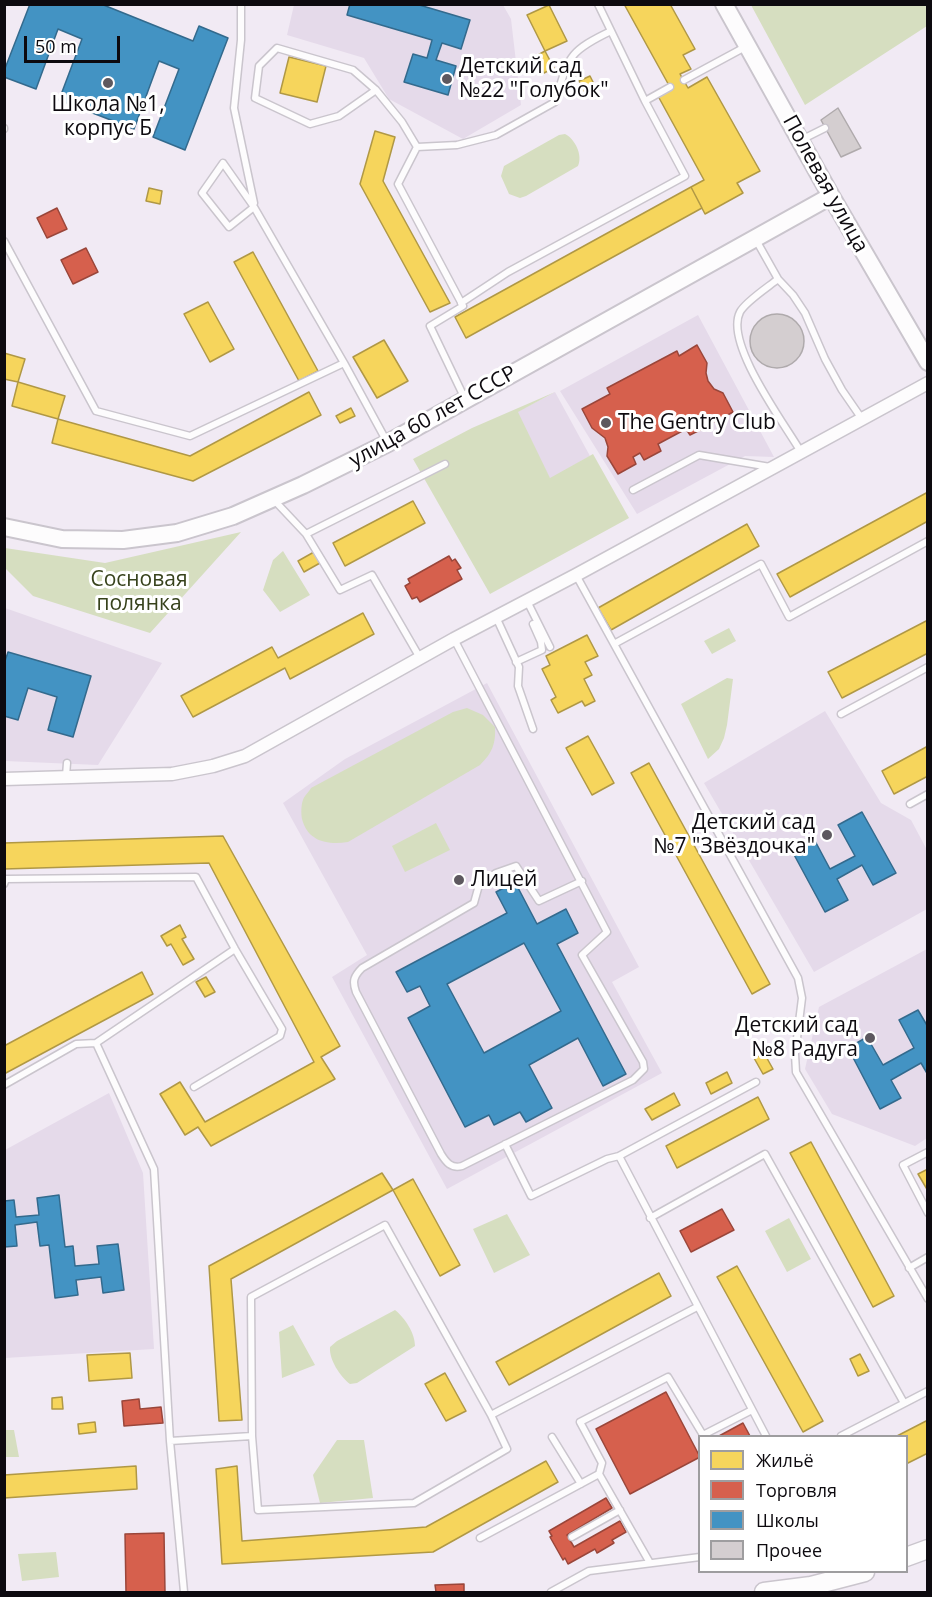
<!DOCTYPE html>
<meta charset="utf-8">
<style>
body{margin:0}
#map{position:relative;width:932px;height:1597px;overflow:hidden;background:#f1eaf4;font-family:"Open Sans",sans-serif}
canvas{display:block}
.frame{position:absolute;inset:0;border:6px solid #0d0a0f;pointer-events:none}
.legend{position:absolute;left:698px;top:1435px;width:210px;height:138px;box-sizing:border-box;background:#fff;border:2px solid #9e9d9f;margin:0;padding:8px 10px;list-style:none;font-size:18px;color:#0d0a0f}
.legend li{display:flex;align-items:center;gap:12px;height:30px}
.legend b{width:30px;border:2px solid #9e9d9f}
.scale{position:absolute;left:24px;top:36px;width:96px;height:27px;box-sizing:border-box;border:3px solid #0d0a0f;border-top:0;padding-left:8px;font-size:18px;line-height:21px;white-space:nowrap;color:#0d0a0f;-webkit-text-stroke:4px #fff;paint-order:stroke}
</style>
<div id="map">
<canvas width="932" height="1597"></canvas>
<div class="frame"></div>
<ul class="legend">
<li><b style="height:16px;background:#f6d55c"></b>Жильё</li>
<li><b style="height:16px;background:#d6604d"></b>Торговля</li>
<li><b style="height:16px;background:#4393c3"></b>Школы</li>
<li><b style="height:16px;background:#d4ced0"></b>Прочее</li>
</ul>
<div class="scale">50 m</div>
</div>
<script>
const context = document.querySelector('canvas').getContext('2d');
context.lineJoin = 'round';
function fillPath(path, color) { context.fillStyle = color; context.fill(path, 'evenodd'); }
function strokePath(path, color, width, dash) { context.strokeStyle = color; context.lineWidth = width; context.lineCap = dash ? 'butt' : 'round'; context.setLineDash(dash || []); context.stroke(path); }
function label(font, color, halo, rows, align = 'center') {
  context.font = font + ' "Open Sans",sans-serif'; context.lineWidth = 6; context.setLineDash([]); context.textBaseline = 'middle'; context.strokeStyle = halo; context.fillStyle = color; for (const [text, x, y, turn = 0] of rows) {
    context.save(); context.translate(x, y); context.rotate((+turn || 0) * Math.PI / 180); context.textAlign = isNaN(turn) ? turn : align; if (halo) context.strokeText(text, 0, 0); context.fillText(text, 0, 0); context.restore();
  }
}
fillPath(new Path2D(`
 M294,5h209l8,14 10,86 -58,34 -74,-40 -25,-41 -77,-23z
 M698,315l76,142 -29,-1 -108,58 -77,-123z
 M555,392l35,64 -40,23 -33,-67z
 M5,608l157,55 -64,102 -93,-4z
 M487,683l152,284 -27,15 50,91 -215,116 -115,-212 35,-22 -84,-152 62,-44z
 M825,711l56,92 30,17 16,30v59l-113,63 -110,-189z
 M927,949v189l-12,8 -83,-32 -27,-45 14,-62z
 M109,1093l34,80 11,176 -149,9v-208z`), '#e5daea');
fillPath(new Path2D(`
 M751,5h176v21l-122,79z
 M565,134c10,5 18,21 13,32l-52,30 -6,2 -11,-4 -8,-18 3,-10 55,-31z
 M555,392l-37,20 32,66 43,-24 36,64 -139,76 -77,-135 59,-31z
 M241,532l-91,101 -117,-37 -28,-28v-20l100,15z
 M283,551l27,44 -30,17 -17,-22 10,-30z
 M729,628l7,13 -24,13 -8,-13z
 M727,678l6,1 -6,46 -3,13 -5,11 -11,10 -27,-55z
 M467,708l16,7 12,12c1,17 -3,26 -15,38l-132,77c-20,3 -40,0 -46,-23 -1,-5 -1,-14 1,-19 1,-4 6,-8 8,-12l142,-76z
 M436,823l14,27 -45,22 -13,-26z
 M507,1214l23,41 -36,18 -21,-44z
 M789,1218l22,41 -24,13 -22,-41z
 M395,1310c10,8 20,23 20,36l-58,37 -7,1c-10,-8 -21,-24 -20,-37l7,-6z
 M293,1325l22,40 -33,13 -3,-46z
 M5,1430h9l5,27h-14z
 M337,1440h27l9,58 -53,5 -7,-28z
 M56,1552l3,25 -37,4 -4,-27z`), '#d6dec0');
const homes = new Path2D(`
 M624,4h46l25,45 -12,6 8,14 -11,5 8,14 19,-11 53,94 -23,12 6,10 -38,21 -14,-27 13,-7 -46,-84 13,-7z
 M549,5l18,36 -22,10 -18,-36z
 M545,51l9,17 -10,5 -8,-17z
 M289,57l37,9 -9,36 -37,-9z
 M590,76l6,12 -11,5 -6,-12z
 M375,131l20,6 -12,44 67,122 -20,9 -70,-128z
 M691,187l11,21 -236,130 -11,-21z
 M149,188l13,3 -2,13 -14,-3z
 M253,252l65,119 -19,10 -65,-119z
 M208,302l26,47 -24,13 -26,-48z
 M384,340l24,41 -31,17 -24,-41z
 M4,353l21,6 -7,23 -14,-3z
 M18,382l47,14 -7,23 -46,-13z
 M309,392l12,23 -128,66 -141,-38 6,-24 132,37z
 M351,408l4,8 -15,7 -4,-7z
 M928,492v29l-138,76 -13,-23z
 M413,501l12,22 -80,43 -12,-23z
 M747,524l12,22 -148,84 -13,-22z
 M314,552l6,11 -16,9 -6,-11z
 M363,613l11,21 -84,45 -5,-11 -92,49 -12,-21 91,-49 6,11z
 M928,620v33l-86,45 -14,-26z
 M587,635l11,21 -13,6 7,13 -8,4 11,22 -10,5 -3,-5 -24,12 -7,-13 5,-3 -14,-28 8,-4 -4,-9z
 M588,736l26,47 -22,12 -26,-47z
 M928,746v30l-34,18 -12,-23z
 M649,763l121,221 -18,10 -121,-221z
 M223,836l117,210 -19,11 14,22 -124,67 -13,-19 -13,8 -25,-41 20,-12 25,40 109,-60 -105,-199 -205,6v-26z
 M180,925l6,12 -4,2 12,20 -11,6 -12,-21 -4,2 -6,-10z
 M142,972l11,22 -149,80v-28z
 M206,977l9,15 -10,5 -9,-15z
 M764,1053l9,16 -10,5 -9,-16z
 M727,1072l5,11 -21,11 -5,-11z
 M674,1093l6,12 -28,15 -7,-11z
 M758,1097l11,22 -92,49 -11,-22z
 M811,1142l83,154 -21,11 -83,-154z
 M928,1169v22l-10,-17z
 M382,1173l11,17 -162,89 11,141 -23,1 -10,-155z
 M413,1179l47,86 -20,11 -47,-86z
 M737,1266l86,155 -20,11 -86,-155z
 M659,1273l12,23 -162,89 -13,-23z
 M130,1353l2,25 -43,3 -2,-26z
 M860,1354l9,17 -11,5 -8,-17z
 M445,1373l21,38 -20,10 -21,-37z
 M62,1397l1,12h-11v-11z
 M928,1420v33l-22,11v-28h-9z
 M95,1422l1,10 -17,2 -1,-10z
 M546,1461l12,21 -125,70 -211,12 -6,-95 21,-3 5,75 184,-14z
 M136,1466l1,23 -133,9v-23z`);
fillPath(homes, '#f6d55c');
strokePath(homes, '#b09845', 1.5);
const shops = new Path2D(`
 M57,208l10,21 -20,9 -10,-20z
 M86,248l12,24 -25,12 -12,-24z
 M697,345l10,18 -1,10 2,8 6,8 9,4 10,19 -18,10 -4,-7 -8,5 3,7 -16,8 -4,-6 -28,15 3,7 -17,9 -4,-7 -7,4 3,7 -18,10 -11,-18 1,-9 -3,-9 -13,-10 -10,-19 28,-15 -3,-6 70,-37 2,5z
 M449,556l3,5 3,-2 6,9 -4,2 5,9 -42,23 -3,-5 -5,2 -7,-13 5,-3 -2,-4z
 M722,1209l12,21 -43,22 -11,-21z
 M666,1392l34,65 -70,37 -34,-65z
 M139,1399l1,10 21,-2 2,16 -39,3 -2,-25z
 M743,1423l7,13h-31z
 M606,1498l6,10 -45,27 7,12 46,-26 6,11 -14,8 2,3 -17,10 -2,-4 -27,15 -3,-6 -2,2 -13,-23 2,-1 -3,-5z
 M164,1533l1,59h-39l-1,-58z
 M464,1584v8h-28l-1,-7z`);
fillPath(shops, '#d6604d');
strokePath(shops, '#9a463a', 1.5);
const schools = new Path2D(`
 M30,4h71l92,37 6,-15 29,12 -43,112 -32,-13 26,-68 -20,-8 -25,68 -75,-29 23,-61 -24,-10 -22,60 -32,-12v-6z
 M350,4h66l54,16 -9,29 -19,-6 -6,17 20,6 -8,29 -44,-13 9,-28 14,4 5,-18 -85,-25z
 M8,652l83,24 -18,61 -25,-7 9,-33 -29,-9 -10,32 -14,-4v-52z
 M862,812l34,61 -23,12 -11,-20 -25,14 11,21 -23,12 -33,-61 22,-12 16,30 25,-13 -17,-31z
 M515,882l22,42 29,-15 12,24 -21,11 69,130 -23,12 -25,-48 -49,27 23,43 -26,14 -6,-10 -26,13 -5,-10 -24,12 -57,-109 22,-12 -10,-20 -13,6 -11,-20 111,-59 -11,-21zM524,943l37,68 -77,42 -37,-69z
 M918,1010l10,17v48l-7,-12 -30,17 10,18 -21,11 -32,-61 19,-11 16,28 31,-17 -15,-28z
 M59,1195l6,52 8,-1 2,20 24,-2 -2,-18 21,-2 6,46 -21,3 -2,-16 -25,3 2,15 -23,3 -6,-53 -9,1 -3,-24 -22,3 2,21 -13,1v-46l10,-1 2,17 23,-2 -2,-17z`);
fillPath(schools, '#4393c3');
strokePath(schools, '#336a8d', 1.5);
const building = new Path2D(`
 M838,108l23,40 -20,9 -20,-37z
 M750 341a27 27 0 1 1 54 0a27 27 0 1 1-54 0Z`);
fillPath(building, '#d4ced0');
strokePath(building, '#afaaac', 1.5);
const lane = new Path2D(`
 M241,4v36l-7,68 20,95
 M684,80l63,-34
 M376,90l-37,26 -29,8 -55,-26 4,-32 18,-18 76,22 23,20 26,32 15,25 -19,37 65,122 -33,20 35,73
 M645,101l25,-14
 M4,128v1
 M801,140l24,-12
 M417,147l40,-2 39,-10 59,-33c14,-45 12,-50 56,-71
 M254,207l-25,20 -27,-34 21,-30 31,44 90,156 43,79
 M756,240l22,39 15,16 12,18 20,46 17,31 20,29
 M4,241l92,170 94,25 154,-73
 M778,279c-10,8 -33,23 -38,33 -16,31 44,111 61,140
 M461,303l47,-31 177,-96 -40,-75 -47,-97
 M633,490l66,-35 71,12
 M274,500l32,34 34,56 32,-15 48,83
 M306,534l139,-70
 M576,575l222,403 4,20 -7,56 1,18 132,227
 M527,601l23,46
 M496,617l23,50 -1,19 15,43
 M454,639l153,293 -25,23 61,107 1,7 -11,11 -171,86c-11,3 -16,-4 -21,-12l-85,-162c-4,-11 -2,-16 6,-24l112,-65 5,-18 17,-12 20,-7 23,35 43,-20
 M614,644l147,-80 28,53 139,-76
 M516,662l26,-12 -1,-8 -8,-18
 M841,714l87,-47
 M66,776l1,-13
 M910,804l18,-10
 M4,884l2,-5 190,-2 39,72 47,80 -2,7 -86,51
 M96,1043l139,-94
 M756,1082l-137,74 147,280
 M4,1085l72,-41 20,-1 58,126 16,272 14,151
 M505,1144l26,52 76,-37 12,-3
 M928,1152l-25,13 25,48
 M650,1218l115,-64 139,249
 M909,1268l19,-11
 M252,1436l-1,-139 134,-72 106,190
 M841,1436l87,-45
 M552,1437l29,47
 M170,1441l82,-5 6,74 156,-7 93,-54 -16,-34 206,-108
 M599,1474l3,-11 -22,-41 88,-45 35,58 49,-25
 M572,1537l48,-27
 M480,1538l119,-64 51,89
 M551,1592l38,-21 111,-14`);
const street = new Path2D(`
 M4,779l168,-5 41,-8 32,-10 209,-117 122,-64 352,-192`);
const secondary = new Path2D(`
 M724,4l107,192 97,166
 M4,527l58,12 61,1 54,-7 56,-17 70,-31 85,-42 443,-247`);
const primary = new Path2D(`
 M906,1557l22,-8
 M764,1592l47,-6 54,-14`);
strokePath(lane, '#cac5cd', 9);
strokePath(street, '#cac5cd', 15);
strokePath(secondary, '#cac5cd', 20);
strokePath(primary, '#cac5cd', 21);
strokePath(lane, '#fdfcfd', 6);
strokePath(street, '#fdfcfd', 12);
strokePath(secondary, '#fdfcfd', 16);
strokePath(primary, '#fdfcfd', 18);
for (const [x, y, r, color] of [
 [447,79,6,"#5d585f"],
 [108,83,6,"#5d585f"],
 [606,423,6,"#5d585f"],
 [827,835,6,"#5d585f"],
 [459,880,6,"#5d585f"],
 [870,1038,6,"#5d585f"]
]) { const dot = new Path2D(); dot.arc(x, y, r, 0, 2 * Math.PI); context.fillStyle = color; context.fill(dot); strokePath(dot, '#fff', 2); }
label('21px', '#0d0a0f', '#fff', [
 ["Детский сад",459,67],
 ["№22 \"Голубок\"",459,91],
 ["Школа №1,",108,105,"center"],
 ["корпус Б",108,129,"center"],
 ["The Gentry Club",618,423],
 ["Детский сад",815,823,"right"],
 ["№7 \"Звёздочка\"",815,847,"right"],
 ["Лицей",471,880],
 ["Детский сад",858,1026,"right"],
 ["№8 Радуга",858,1050,"right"]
], 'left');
label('21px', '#0d0a0f', '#fff', [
 ["Полевая улица",825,184,61],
 ["улица 60 лет СССР",433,417,-29]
]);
label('21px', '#37421c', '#fff', [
 ["Сосновая",139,580],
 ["полянка",139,604]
]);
</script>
